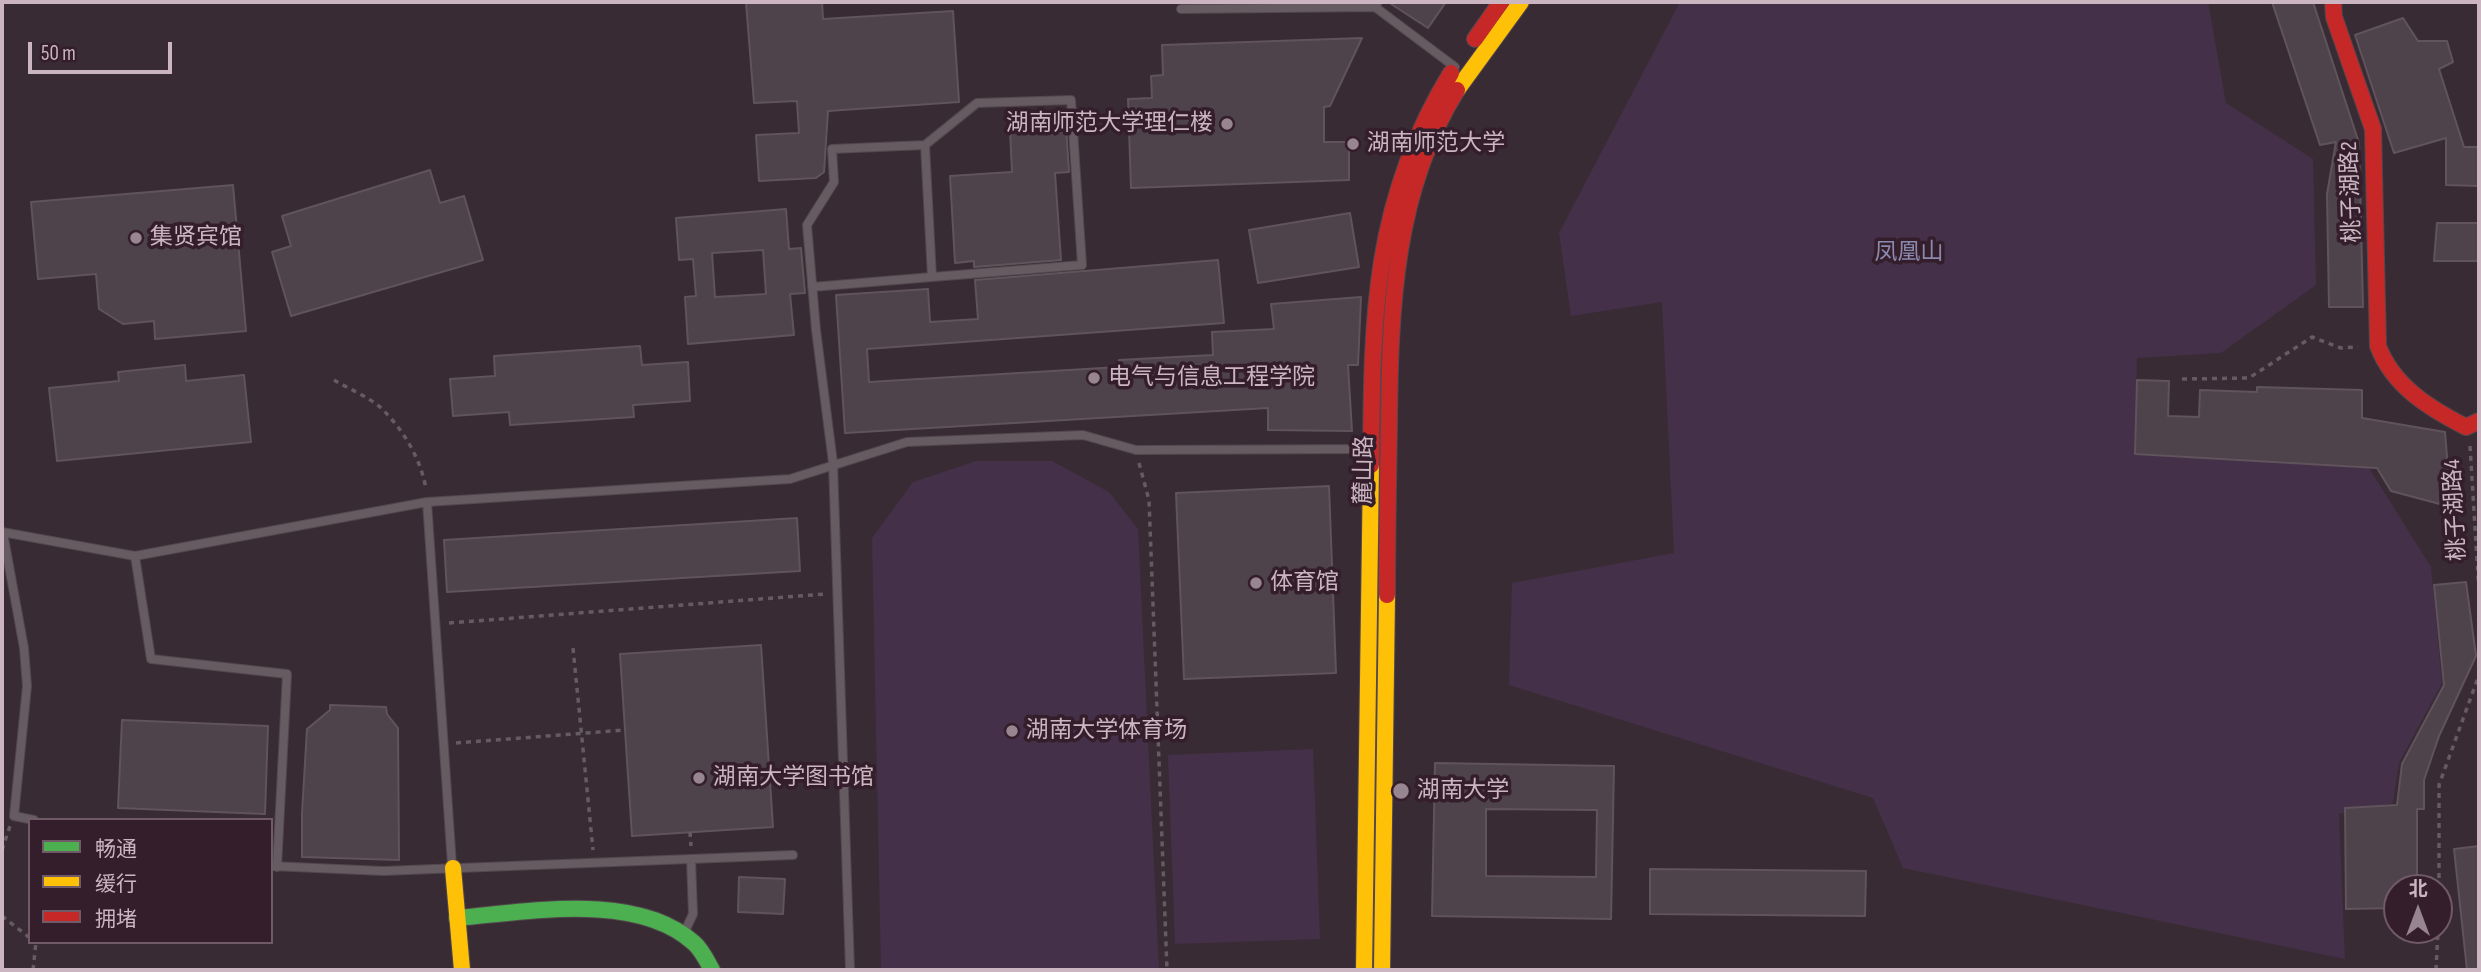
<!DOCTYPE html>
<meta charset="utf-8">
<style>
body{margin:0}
#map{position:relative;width:2481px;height:972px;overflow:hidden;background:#392b33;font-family:"Sofia Sans Condensed","Noto Sans SC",sans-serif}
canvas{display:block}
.frame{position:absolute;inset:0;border:4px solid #cab5c1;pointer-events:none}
.legend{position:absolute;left:28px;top:818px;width:245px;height:126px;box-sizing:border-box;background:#341e2b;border:2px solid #705a67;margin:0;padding:9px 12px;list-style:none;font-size:21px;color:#cab5c1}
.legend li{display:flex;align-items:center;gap:14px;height:35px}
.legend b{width:35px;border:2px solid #705a67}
.north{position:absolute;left:2383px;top:874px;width:70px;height:70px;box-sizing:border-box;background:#341e2b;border:2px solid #705a67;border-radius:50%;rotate:0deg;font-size:19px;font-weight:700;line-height:28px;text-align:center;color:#cab5c1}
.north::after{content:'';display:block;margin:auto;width:24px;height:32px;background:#97858f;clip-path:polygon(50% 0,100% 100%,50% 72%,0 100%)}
.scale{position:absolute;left:28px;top:42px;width:144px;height:32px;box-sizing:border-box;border:4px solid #cab5c1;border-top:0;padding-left:9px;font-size:21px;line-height:24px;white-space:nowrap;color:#cab5c1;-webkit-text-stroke:5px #341e2b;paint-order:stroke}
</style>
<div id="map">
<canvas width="2481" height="972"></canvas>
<div class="frame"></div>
<ul class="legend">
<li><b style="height:9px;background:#4caf50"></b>畅通</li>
<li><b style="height:9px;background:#ffc107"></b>缓行</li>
<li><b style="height:9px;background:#c62828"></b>拥堵</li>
</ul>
<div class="north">北</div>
<div class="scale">50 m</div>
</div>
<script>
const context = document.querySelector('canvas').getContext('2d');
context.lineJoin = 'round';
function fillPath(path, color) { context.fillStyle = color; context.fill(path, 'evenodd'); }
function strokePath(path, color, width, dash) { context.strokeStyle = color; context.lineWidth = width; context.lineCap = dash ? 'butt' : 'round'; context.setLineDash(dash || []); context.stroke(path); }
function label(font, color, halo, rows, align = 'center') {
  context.font = font + ' "Sofia Sans Condensed","Noto Sans SC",sans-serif'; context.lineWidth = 7; context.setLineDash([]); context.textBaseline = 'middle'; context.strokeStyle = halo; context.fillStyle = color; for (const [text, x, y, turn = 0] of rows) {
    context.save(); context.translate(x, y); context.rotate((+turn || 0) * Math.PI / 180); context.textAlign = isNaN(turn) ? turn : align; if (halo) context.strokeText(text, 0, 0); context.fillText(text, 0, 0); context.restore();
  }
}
fillPath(new Path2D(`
 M1680,2h528l18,101 87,56 3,126 -95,68 -84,5 -2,96 234,14 62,99 11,116 -43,80 -6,40 -54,11 6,145 -442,-91 -30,-70 -364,-113 3,-102 162,-30 -12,-251 -91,14 -12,-83z
 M976,461h76l57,31 29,37 21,441h-278l-9,-432 41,-56z
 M1313,749l7,190 -145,5 -7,-189z`), '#443049');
const building = new Path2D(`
 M746,2h76l1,17 130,-8 6,91 -131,9 -4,61 -8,6 -57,3 -3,-46 43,-2 -2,-32 -43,2z
 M1388,2h58l-18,26z
 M2272,2h41l46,141 4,164h-34l-2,-113 9,-52 -16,3z
 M2403,18l15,23h29l6,21 -14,7 25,78h15v39l-33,-1v-47l-52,15 -39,-118z
 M1362,38l-32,68 -6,1v35h25v38l-218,8 -3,-89 24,-1 -1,-22 12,-1 -1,-30z
 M1066,127l3,45 -14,1 6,87 -87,7v-6l-19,2 -5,-87 62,-4 -2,-42z
 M430,170l10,33 24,-7 19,64 -192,56 -19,-64 19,-6 -9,-30z
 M233,185l13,146 -91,8 -1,-18 -31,3 -24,-15 -3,-35 -58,5 -7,-77z
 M786,209l3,40 12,-1 4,45 -15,1 4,41 -106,9 -3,-47 11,-1 -3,-37 -14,1 -3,-42zM763,250l3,44 -51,3 -3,-44z
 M1350,213l9,54 -101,16 -9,-53z
 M2437,223h42v38h-45z
 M1218,260l6,63 -357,26 2,33 250,-15v-7l94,-5 -1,-23 62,-3 -3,-25 90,-7 -3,68h-10l4,66 -84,-1v-22l-423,25 -9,-138 92,-6 2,33 48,-3 -3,-39z
 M640,346l2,19 46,-3 2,39 -57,4 1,12 -124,8 -1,-13 -56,4 -3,-37 45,-3 -1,-20z
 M185,365l1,16 58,-6 7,67 -194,19 -8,-73 70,-7 -1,-9z
 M2137,380l32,1 -1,35 31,1 1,-27 57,2v-5l105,3v28l83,14 6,75 -60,-16 -14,-23 -242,-14z
 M1329,486l7,187 -152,6 -8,-186z
 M797,518l3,53 -353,21 -3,-52z
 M2466,582l10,74 -37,80 -15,44v29h-7v79h-20v20l-51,1 -1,-101 52,-3 5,-41 42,-79 -10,-100z
 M761,645l12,182 -141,9 -12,-182z
 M330,705l56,2 1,7 11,14 1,132 -97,-3v-44l5,-84 23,-19z
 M122,720l146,6 -3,88 -147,-6z
 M1435,763l179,3 -3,153 -179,-3zM1486,809l111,1 -1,67 -110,-1z
 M2479,846v124h-12l-13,-121z
 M1650,869l216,2 -1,45 -215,-2z
 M739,877l46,2 -2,35 -45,-2z`);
fillPath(building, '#4e434a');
strokePath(building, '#61535b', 2);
const lane = new Path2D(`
 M1378,2l-3,5 80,60
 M1181,9l194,-2
 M812,287l120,-10 -7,-132
 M427,502l25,363
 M2,532l133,24 292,-54 363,-23 117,-37 176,-7 53,15 233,-1
 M3,533l21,115 3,38 -13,130 20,4
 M135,556l16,103 136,15 -10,193
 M271,866l112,5 410,-16
 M685,931l8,-17 -2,-55
 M850,970l-17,-507 -17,-133 -9,-105 27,-43 -2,-33 93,-4 52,-42 94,-3 11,165 -150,12`);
const fast = new Path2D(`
 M457,918c70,-6 180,-27 237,25 8,7 13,18 18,27`);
const slow = new Path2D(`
 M1457,90l64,-88
 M453,868l9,102
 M1364,970l7,-505
 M1382,970l5,-375`);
const jam = new Path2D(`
 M2333,2l1,15 39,112 5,217c15,40 51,62 88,81l13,-6
 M1475,39l26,-37
 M1371,465c1,-146 1,-263 80,-392
 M1387,595c0,-57 1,-114 2,-171 1,-115 5,-233 68,-334`);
strokePath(lane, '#52474d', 10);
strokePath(fast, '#52474d', 18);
strokePath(slow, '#52474d', 18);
strokePath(jam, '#52474d', 18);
strokePath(new Path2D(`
 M2182,379l67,-1 63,-41 29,11 17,-1
 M334,380c15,9 35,17 47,28 22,21 40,51 45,81
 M2470,446l9,146
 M1139,463l10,37 18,470
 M449,623l376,-29
 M573,648l20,202
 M456,743l169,-13
 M690,832l1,14
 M2,850l8,-24
 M2439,888v-103l40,-110
 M2,916l28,22
 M33,970l3,-28
 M2436,970l2,-40`), '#665b62', 3.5, [5, 5]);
strokePath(lane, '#675b62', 8);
strokePath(fast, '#4caf50', 16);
strokePath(slow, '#ffc107', 16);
strokePath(jam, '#c62828', 16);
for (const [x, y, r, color] of [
 [1227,124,7,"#97858f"],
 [1353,144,7,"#97858f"],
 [136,238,7,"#97858f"],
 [1094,378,7,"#97858f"],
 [1256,583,7,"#97858f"],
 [1012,731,7,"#97858f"],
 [699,778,7,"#97858f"],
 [1401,791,9,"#97858f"]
]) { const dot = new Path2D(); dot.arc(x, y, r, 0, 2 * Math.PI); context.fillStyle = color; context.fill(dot); strokePath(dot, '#341e2b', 2.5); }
label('23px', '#cab5c1', '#341e2b', [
 ["湖南师范大学理仁楼",1213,124,"right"],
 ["湖南师范大学",1367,144],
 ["集贤宾馆",150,238],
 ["电气与信息工程学院",1108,378],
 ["体育馆",1270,583],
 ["湖南大学体育场",1026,731],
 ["湖南大学图书馆",713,778],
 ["湖南大学",1417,791]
], 'left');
label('23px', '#cab5c1', '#341e2b', [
 ["桃子湖路2",2352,192,-92],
 ["麓山路",1365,470,-89],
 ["桃子湖路4",2456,510,-93]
]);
label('23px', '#8c89af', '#341e2b', [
 ["凤凰山",1909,253]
]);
</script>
